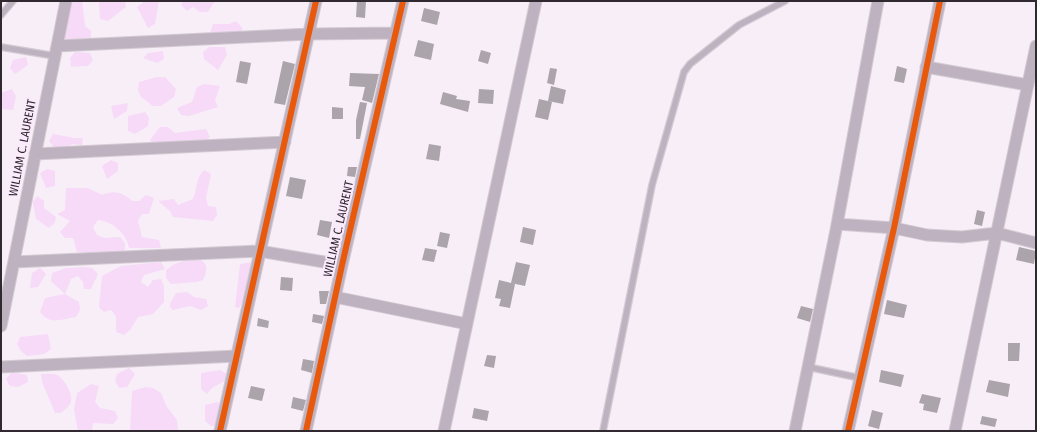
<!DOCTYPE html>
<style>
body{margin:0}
#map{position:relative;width:1037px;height:432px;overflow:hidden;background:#f8eef8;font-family:"Fira Sans Condensed",sans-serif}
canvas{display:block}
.frame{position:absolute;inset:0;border:2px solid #302930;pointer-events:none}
</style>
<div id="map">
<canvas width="1037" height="432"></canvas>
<div class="frame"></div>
</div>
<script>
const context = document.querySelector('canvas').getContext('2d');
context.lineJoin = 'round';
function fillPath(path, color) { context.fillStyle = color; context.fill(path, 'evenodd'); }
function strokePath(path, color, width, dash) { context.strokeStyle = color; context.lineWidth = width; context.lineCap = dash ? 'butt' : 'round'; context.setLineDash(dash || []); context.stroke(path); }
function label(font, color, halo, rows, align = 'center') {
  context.font = font + ' "Fira Sans Condensed",sans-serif'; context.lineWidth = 4; context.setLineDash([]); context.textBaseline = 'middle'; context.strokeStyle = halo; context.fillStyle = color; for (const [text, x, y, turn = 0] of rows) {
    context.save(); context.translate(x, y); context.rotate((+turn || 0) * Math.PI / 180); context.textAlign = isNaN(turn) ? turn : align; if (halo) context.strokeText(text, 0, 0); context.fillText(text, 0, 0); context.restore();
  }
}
fillPath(new Path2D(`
 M71,1h11l3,25 6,5v7l-5,6 -16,3 -7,-8z
 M102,1h23l1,6 -18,14 -8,-2 -1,-16z
 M145,1h14l-4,23 -7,4 -11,-21z
 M183,1h32l-7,11h-8l-7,-5 -6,4 -6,-6z
 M236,21l7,8 -5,6 -30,4 5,-15h16z
 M209,47h16l2,8 -9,15 -14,-11 -1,-7z
 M163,51l1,8 -7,4 -14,-5 5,-5z
 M75,52l15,1 3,7 -5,6 -17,1 -1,-9z
 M26,57l2,8 -13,9 -5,-6 3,-8z
 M157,77h8l11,12 -2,8 -13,9h-8l-12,-9 -3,-7 1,-8z
 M204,84l16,2 -5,14 3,7 -29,9 -8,-1 -4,-7 15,-6 5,-15z
 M12,89l4,7 -3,14 -12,-1v-16z
 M128,103l-1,8 -13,8 -3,-13z
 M145,112l4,6 -1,8 -13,8 -7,-3v-15z
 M160,127h8l7,6 31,-4 4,8 -6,5 -51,5 -3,-7z
 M53,134l21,4h9l-1,7 -10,-1 -11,6 -7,-3 -5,-6z
 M111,160l7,3v8l-11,8 -5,-13z
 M47,169l8,2v15l-9,2 -6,-15z
 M204,170l7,4 -5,24 2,8 8,1 1,8 -4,6 -40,-4 -3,-6 -12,-10 16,-2 4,6 15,-6c5,-12 2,-20 11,-29z
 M66,188h22l14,7c11,-5 21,-3 30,6h7l7,-6 8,3 -5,16h-7l-4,7 4,16 17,3 2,8h-32c-2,-14 -17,-27 -31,-28l-5,7 4,8 7,3 16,-1 5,6v7l-7,4 -41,-2 -4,-14h-8l-5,-6 10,-11 -13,-7 8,-4z
 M37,196l7,5v7l12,9 -1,5 -6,6 -13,-9 -3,-17z
 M192,257c14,3 18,9 11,23l-7,2 -25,2 -5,-6v-8l7,-5z
 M161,262l4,7 -21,6 -3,7 7,5 5,-7 8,-1 3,7v16l-11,12 -15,3 -8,13 -6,5 -8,-3v-16l-5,-6 -7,2 -5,-5 3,-31 19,-10z
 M253,262l3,18 -17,28 -4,-1 5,-43z
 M84,267l8,1 6,6 -7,15h-7l-1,-7 -5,-6 -7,3 -6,15 14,8 1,8 -4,7c-15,2 -25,9 -36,-5l5,-14 20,-4 -14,-13 1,-8 14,-5z
 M40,268l6,6 -8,13 -8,1 2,-15z
 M187,292l7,5 12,2 2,7 -7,4 -11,-4 -17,4 -3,-3v-3l6,-11z
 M48,334l3,15 -7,5 -17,2 -6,-5 -4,-7 3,-7z
 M129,368l6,6 -8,13 -8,1 -4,-7 2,-7z
 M220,370l7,4 -2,7 -13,7 -5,6 -6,-5v-16z
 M12,372l15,3 1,7 -10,5 -8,-1 -4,-7z
 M41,374c4,0 11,-1 16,1 7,3 16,19 14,27 -1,4 -7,8 -10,11h-6l-13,-31z
 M91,384l8,2 -4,16 5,6 15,3 3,7 -5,6 -20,-1 -1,8h-14l-4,-21 3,-17z
 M146,387l7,1 8,5 6,14 10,13 1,11h-48l2,-40z
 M218,402l6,7 -4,17h-9l-6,-5v-16z`), '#f6daf7');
fillPath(new Path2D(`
 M357,1h9l-1,17 -9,-1z
 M424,8l16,4 -3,13 -16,-4z
 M418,40l16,4 -3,16 -17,-4z
 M481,50l10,3 -3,11 -10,-3z
 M240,61l11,2 -4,21 -11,-2z
 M283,61l12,3 -10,41 -11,-2z
 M897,66l10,3 -3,14 -10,-2z
 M550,68l7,1 -3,16 -7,-2z
 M350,73l29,1 -7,29 -10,-3 3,-13 -16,-1z
 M551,86l15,4 -3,14 -15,-3z
 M479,89l15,1 -1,14 -15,-1z
 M443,92l14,4 -1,3 14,2 -2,11 -28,-8z
 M539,99l13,3 -4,18 -13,-3z
 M360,102l7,1 -7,36h-4v-19z
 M332,107l11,1v11h-11z
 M429,144l12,2 -2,15 -13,-2z
 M348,167h9l-2,10 -8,-1z
 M290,177l16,3 -4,19 -16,-3z
 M977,210l8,2 -3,14 -8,-2z
 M320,220l12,2 -3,16 -12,-3z
 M523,227l13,3 -3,15 -13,-3z
 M440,232l10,2 -3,14 -10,-2z
 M1019,247l17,4 -2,13 -18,-4z
 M425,248l12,2 -3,12 -12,-2z
 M516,262l14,3 -5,21 -14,-3z
 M281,277l12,1 -1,13 -12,-1z
 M499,280l16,4 -5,24 -11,-2 2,-7 -6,-1z
 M319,291h10l-3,13h-6z
 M887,300l20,5 -3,13 -20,-4z
 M801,306l12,3 -3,13 -13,-4z
 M313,314l11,2 -2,8 -10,-2z
 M258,318l11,3 -1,7 -11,-2z
 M1008,343h12l-1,18h-11z
 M487,355l9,1 -2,12 -10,-2z
 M303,359l11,2 -2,12 -11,-3z
 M881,370l23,5 -3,12 -22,-5z
 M989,380l21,4 -2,13 -22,-5z
 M251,386l14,3 -3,12 -14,-3z
 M922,394l19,4 -4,15 -14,-3 1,-6 -5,-1z
 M293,397l13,3 -3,11 -12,-3z
 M474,408l15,3 -2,10 -15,-3z
 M872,410l11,3 -4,16 -11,-3z
 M982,416l15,3 -2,8 -15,-3z`), '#aba4ab');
const service = new Path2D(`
 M1,15l12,-14
 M1,47l54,9
 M808,367l52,11
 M603,431l49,-246 32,-113 6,-8 49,-39 46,-24`);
const minor = new Path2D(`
 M57,46l252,-12 86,-1
 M926,67l102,18
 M35,154l250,-12
 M837,224l57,4 33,7 17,1 18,1 35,-4 39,10
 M14,262l245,-11 83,14
 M335,297l132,27
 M1,326l65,-325
 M1,367l236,-11
 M220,431c32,-144 65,-287 96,-430
 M306,431l36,-166 61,-264
 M444,431l92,-430
 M795,431l41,-201 42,-229
 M848,431l46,-203 46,-227
 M955,431l81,-385`);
strokePath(service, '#d3cbd3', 8);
strokePath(minor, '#d3cbd3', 13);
strokePath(service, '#bfb2c0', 5.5);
strokePath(minor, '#bfb2c0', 11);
strokePath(new Path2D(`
 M220,431c32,-144 65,-287 96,-430
 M306,431l36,-166 61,-264
 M848,431l46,-203 46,-227`), '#e8590c', 6);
label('12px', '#302930', '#fbeafc', [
 ["WILLIAM C. LAURENT",23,148,-79],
 ["WILLIAM C. LAURENT",339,229,-77]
]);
</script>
